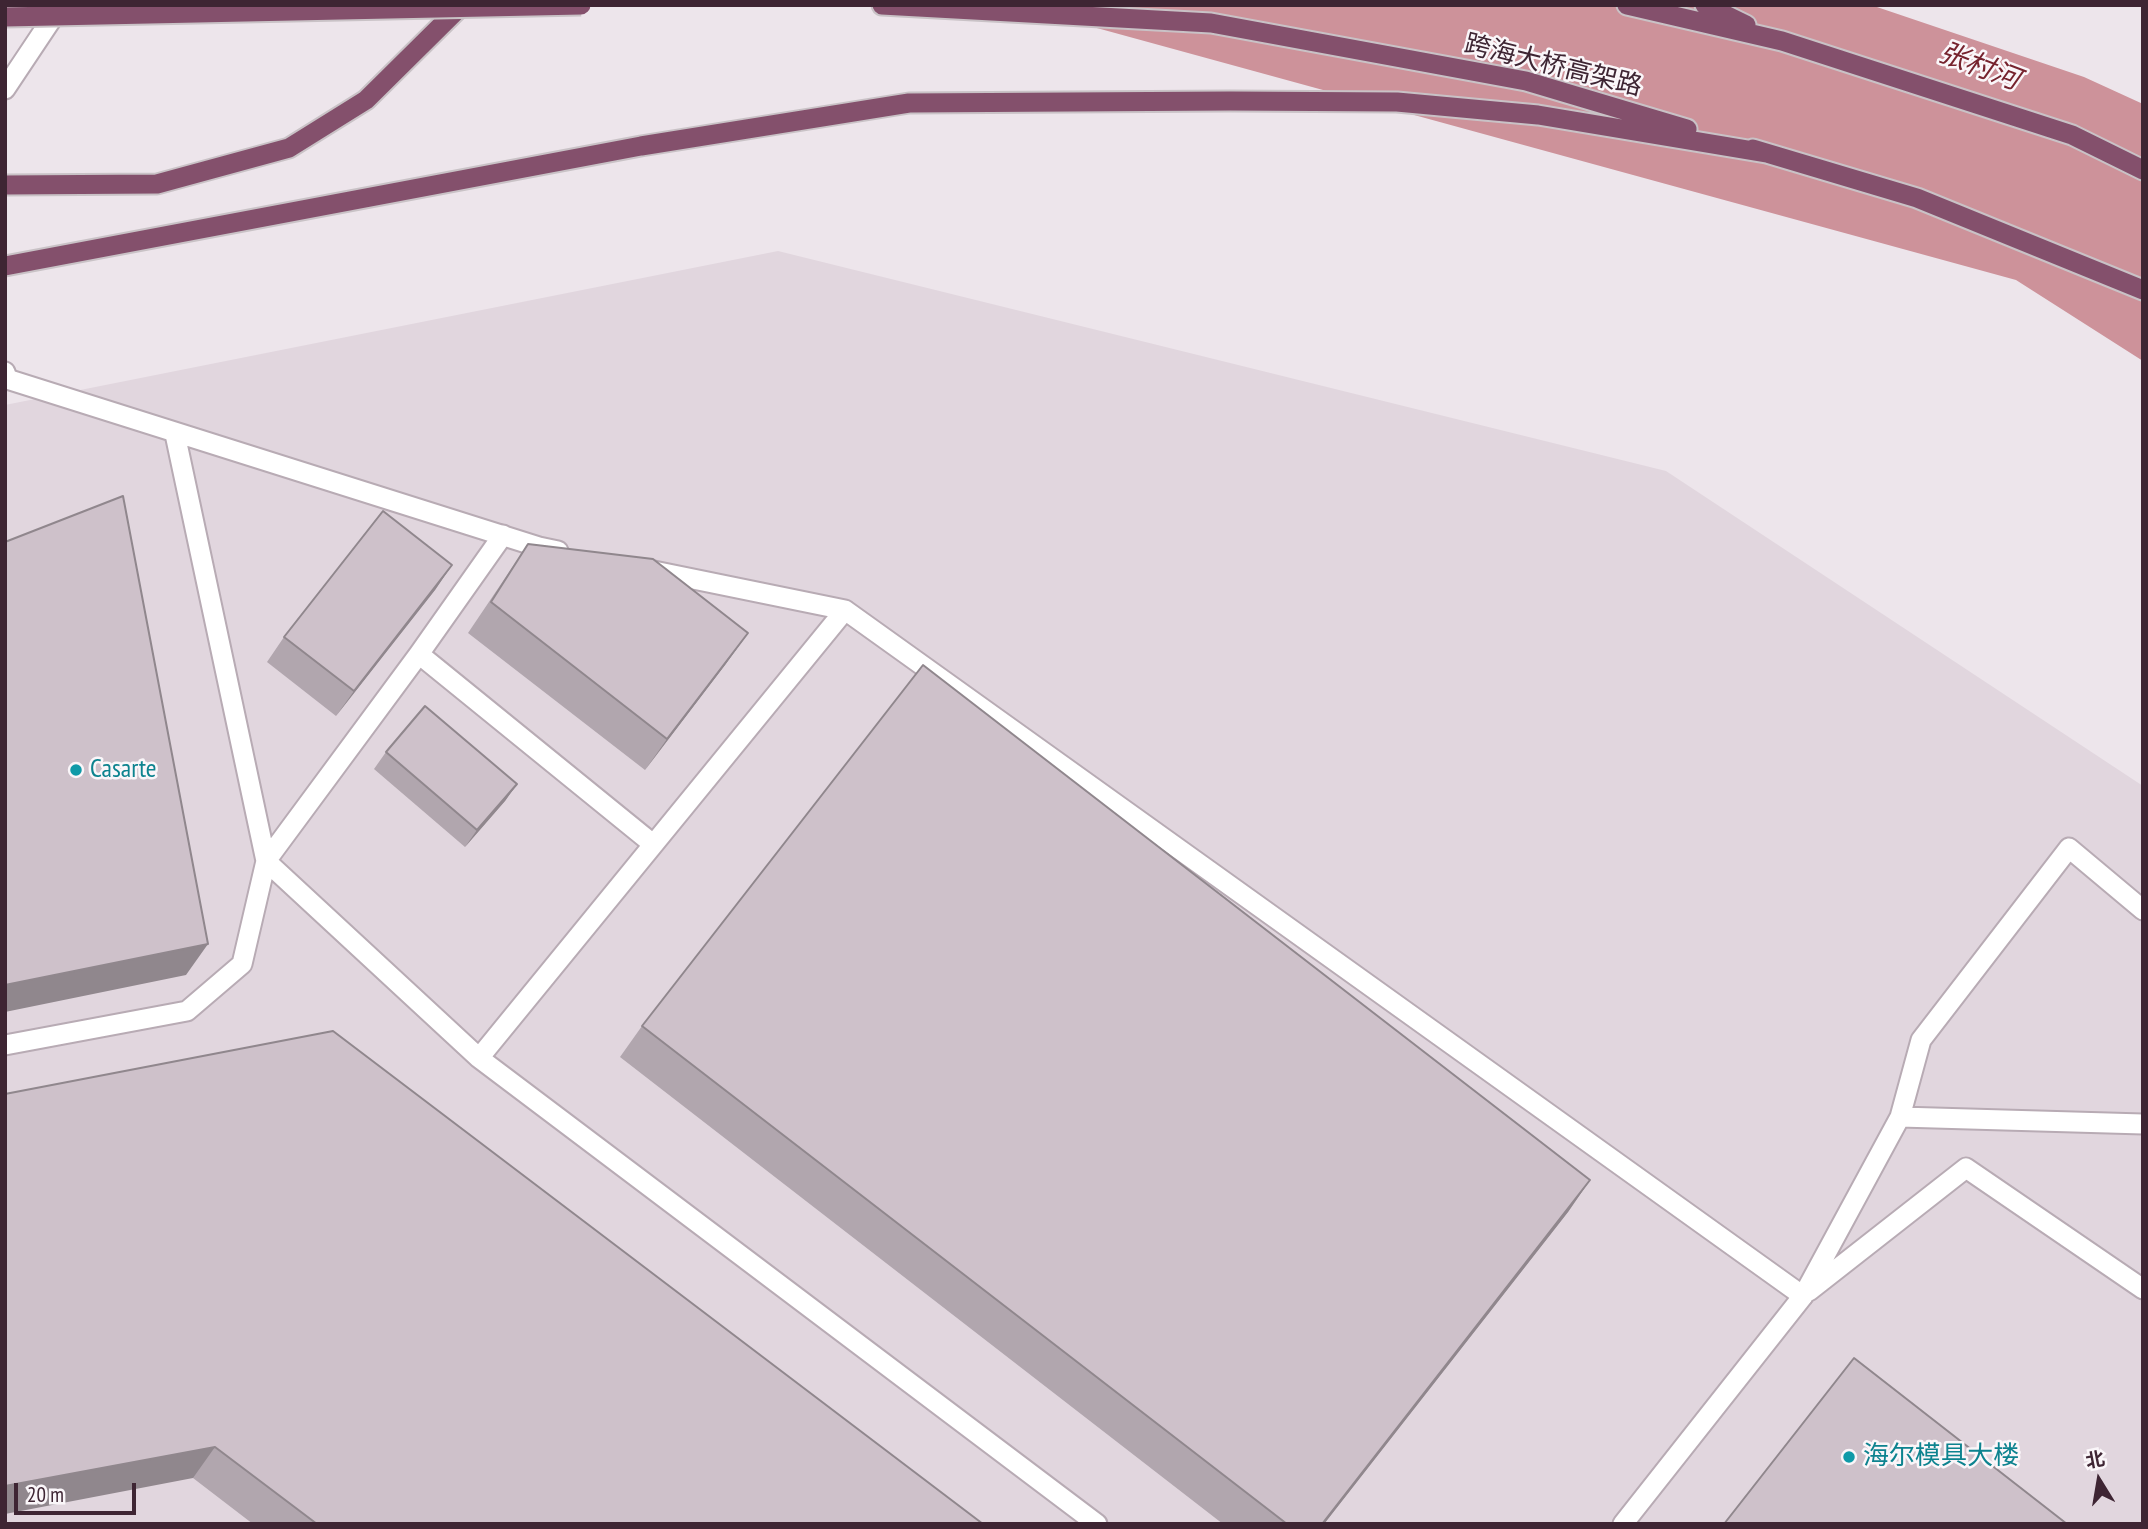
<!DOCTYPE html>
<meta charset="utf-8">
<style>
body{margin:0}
#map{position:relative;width:2148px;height:1529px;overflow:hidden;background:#ede5eb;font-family:"PT Sans Narrow","Noto Sans SC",sans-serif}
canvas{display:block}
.frame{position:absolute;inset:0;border:7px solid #3e2533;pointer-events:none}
.north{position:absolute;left:2064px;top:1445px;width:70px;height:70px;-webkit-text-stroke:5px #faf6f9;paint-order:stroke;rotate:349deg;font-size:19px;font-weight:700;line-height:28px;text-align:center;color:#3e2533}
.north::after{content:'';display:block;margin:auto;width:24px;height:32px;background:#3e2533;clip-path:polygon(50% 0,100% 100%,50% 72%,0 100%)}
.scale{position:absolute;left:14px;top:1483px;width:122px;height:32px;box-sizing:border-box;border:4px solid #3e2533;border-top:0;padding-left:9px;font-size:21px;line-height:24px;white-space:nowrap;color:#3e2533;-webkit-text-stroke:5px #faf6f9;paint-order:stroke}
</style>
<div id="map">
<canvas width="2148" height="1529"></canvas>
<div class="frame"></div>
<div class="north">北</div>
<div class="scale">20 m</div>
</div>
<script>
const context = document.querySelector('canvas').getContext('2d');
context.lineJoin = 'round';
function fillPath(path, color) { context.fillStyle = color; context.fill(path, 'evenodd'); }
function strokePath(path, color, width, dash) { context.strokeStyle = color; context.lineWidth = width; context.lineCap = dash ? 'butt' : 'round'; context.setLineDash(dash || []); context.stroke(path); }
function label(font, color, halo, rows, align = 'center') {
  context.font = font + ' "PT Sans Narrow","Noto Sans SC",sans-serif'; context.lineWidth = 5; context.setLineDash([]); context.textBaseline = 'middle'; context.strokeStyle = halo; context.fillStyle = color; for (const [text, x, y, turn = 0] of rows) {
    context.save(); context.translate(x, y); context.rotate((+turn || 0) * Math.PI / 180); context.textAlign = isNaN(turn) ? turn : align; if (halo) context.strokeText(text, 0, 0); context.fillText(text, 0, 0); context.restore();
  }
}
fillPath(new Path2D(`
 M778,251l888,220 477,315v738h-2138v-1119z`), '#e1d6de');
fillPath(new Path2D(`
 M1013,5h858l213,72 59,27v257l-127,-81z`), '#cd929a');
const service = new Path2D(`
 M7,379l532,168 19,4
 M503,535l-84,119 -153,207 213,197 618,466
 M649,570l196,40 958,686
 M419,654l234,190
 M5,1045l182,-34 55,-47 24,-103 -91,-427
 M479,1058l366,-448
 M1900,1117l21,-77 148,-192 74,62
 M1809,1291l157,-123 177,121
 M1803,1296l97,-179 243,7`);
const minor = new Path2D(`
 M5,89l56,-84
 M5,372l2,7
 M1623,1524l180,-228`);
const trunk = new Path2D(`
 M882,5l329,18 315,58 161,48
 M1627,5l155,36 290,94 71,35
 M1705,5l41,20
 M1753,149l164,49 226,92
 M5,185l152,-1 132,-36 77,-48 96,-95
 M5,266l636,-120 268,-43 321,-2 167,1 141,13 228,38`);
strokePath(service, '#b8abb4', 23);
strokePath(minor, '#b8abb4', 23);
strokePath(trunk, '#c9c2c6', 23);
strokePath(service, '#fff', 19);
strokePath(minor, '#fff', 19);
strokePath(trunk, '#84506c', 19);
const trunkBridge = new Path2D(`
 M5,17l576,-12`);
strokePath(trunkBridge, '#c9c2c6', 23, []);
strokePath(trunkBridge, '#84506c', 19);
fillPath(new Path2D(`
 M528,544l220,89 -23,32 -80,105 -177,-137z
 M452,565l-17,25 -99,126 -69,-54 17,-25z
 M386,752l131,32 -12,17 -40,46 -91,-78z
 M642,1026l948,154 -22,32 -244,312h-101l-603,-467z
 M5,1094l978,430h-730l-60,-46z`), '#b1a6ae');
fillPath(new Path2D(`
 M452,565l-17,25 -99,126 18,-25z
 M748,633l-23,32 -80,105 22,-31z
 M517,784l-12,17 -40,46 12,-17z
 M208,944l-22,31 -181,37v-27z
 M1590,1180l-22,32 -244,312h-2z
 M215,1447l-22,31 -188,36v-28z`), '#90878d');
const building = new Path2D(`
 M123,496l85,448 -203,41v-443z
 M383,511l69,54 -98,126 -70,-54z
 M528,544l125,15 95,74 -81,106 -176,-137z
 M923,665l667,515 -268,344h-35l-645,-498z
 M425,706l92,78 -40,46 -91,-78z
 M333,1031l650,493h-666l-102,-77 -210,39v-392z
 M1854,1358l213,166h-343z`);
fillPath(building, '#cec1ca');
strokePath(building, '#90878d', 2);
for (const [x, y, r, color] of [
 [76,770,7,"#0f9aa8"],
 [1849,1457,7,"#0f9aa8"]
]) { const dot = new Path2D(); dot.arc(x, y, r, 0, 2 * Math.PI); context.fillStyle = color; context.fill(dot); strokePath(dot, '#faf6f9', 2.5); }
label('26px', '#3e2533', '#faf6f9', [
 ["跨海大桥高架路",1553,66,14]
]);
label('26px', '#0d838f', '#faf6f9', [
 ["Casarte",90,770],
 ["海尔模具大楼",1863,1457]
], 'left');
label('italic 28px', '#76232e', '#faf6f9', [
 ["张村河",1979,67,21]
]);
</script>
